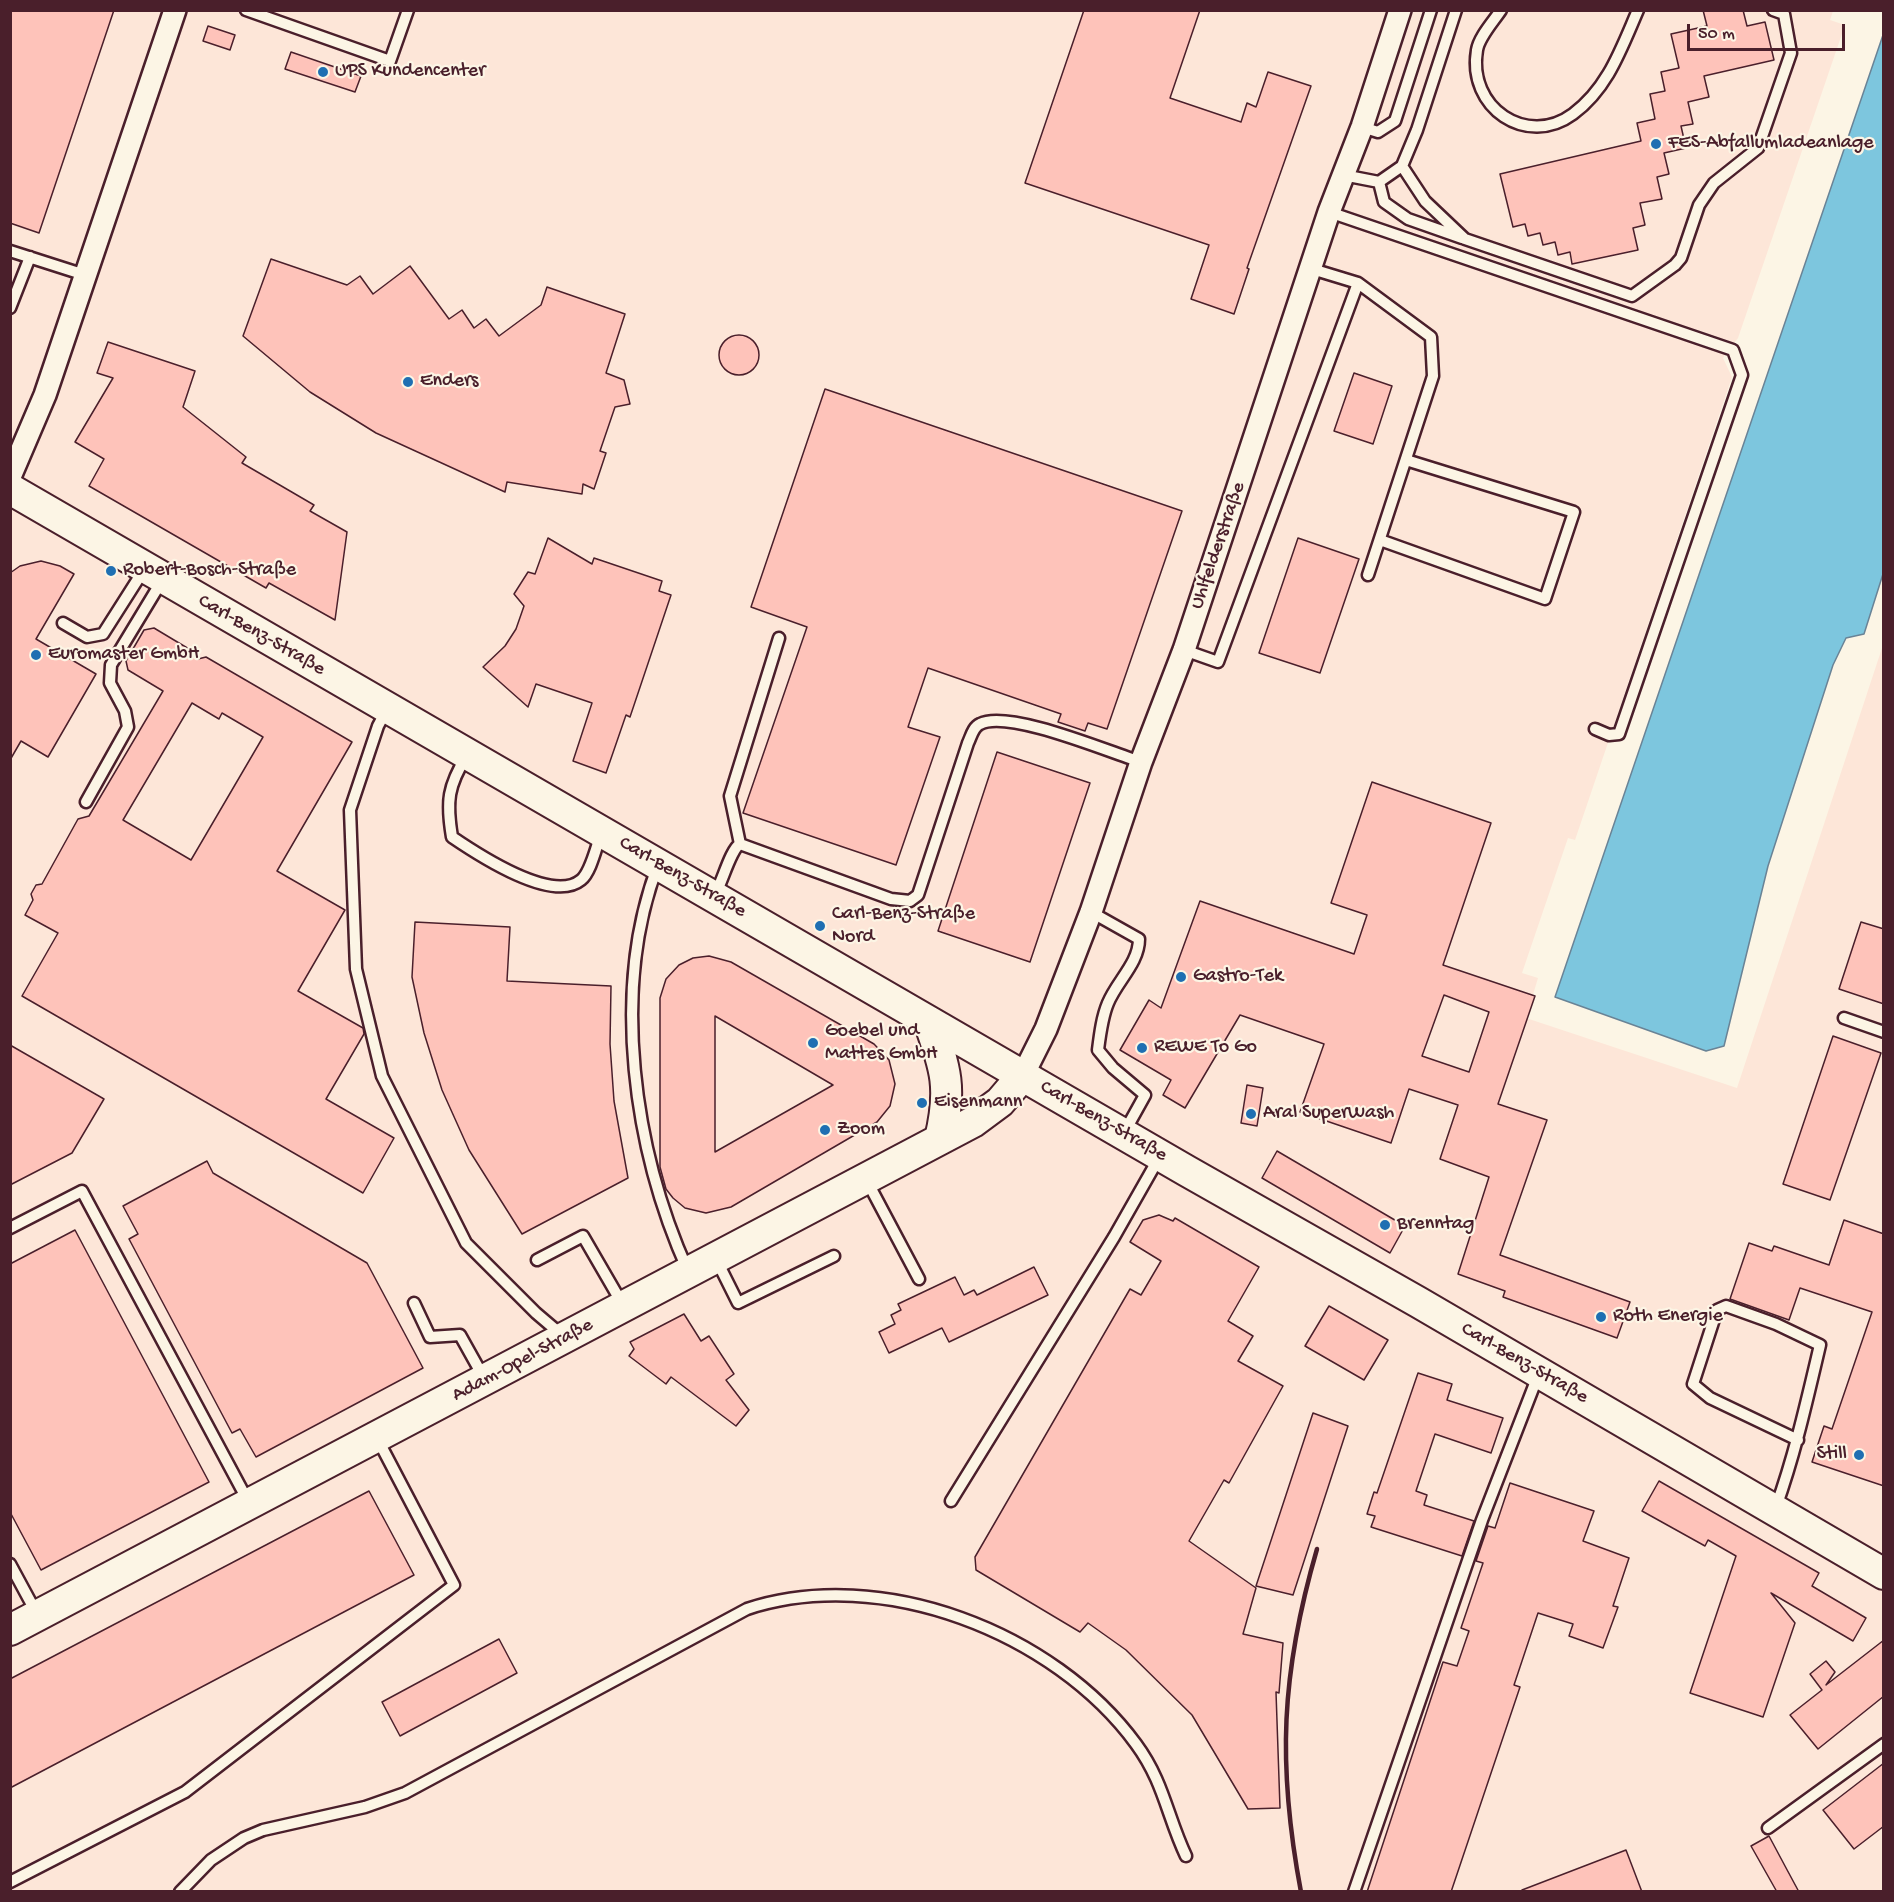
<!DOCTYPE html>
<meta charset="utf-8">
<style>
body{margin:0}
#map{position:relative;width:1894px;height:1902px;overflow:hidden;background:#fcf5e5;font-family:"Gochi Hand",sans-serif}
canvas{display:block}
.frame{position:absolute;inset:0;border:12px solid #4a1f2b;pointer-events:none}
.scale{position:absolute;left:1687px;top:24px;width:158px;height:27px;box-sizing:border-box;border:3px solid #4a1f2b;border-top:0;padding-left:8px;font-size:18px;line-height:21px;white-space:nowrap;color:#4a1f2b;-webkit-text-stroke:4px #fcf5e5;paint-order:stroke}
</style>
<div id="map">
<canvas width="1894" height="1902"></canvas>
<div class="frame"></div>
<div class="scale">50 m</div>
</div>
<script>
const context = document.querySelector('canvas').getContext('2d');
context.lineJoin = 'round';
function fillPath(path, color) { context.fillStyle = color; context.fill(path, 'evenodd'); }
function strokePath(path, color, width, dash) { context.strokeStyle = color; context.lineWidth = width; context.lineCap = dash ? 'butt' : 'round'; context.setLineDash(dash || []); context.stroke(path); }
function label(font, color, halo, rows, align = 'center') {
  context.font = font + ' "Gochi Hand",sans-serif'; context.lineWidth = 4.5; context.setLineDash([]); context.textBaseline = 'middle'; context.strokeStyle = halo; context.fillStyle = color; for (const [text, x, y, turn = 0] of rows) {
    context.save(); context.translate(x, y); context.rotate((+turn || 0) * Math.PI / 180); context.textAlign = isNaN(turn) ? turn : align; if (halo) context.strokeText(text, 0, 0); context.fillText(text, 0, 0); context.restore();
  }
}
fillPath(new Path2D(`
 M10,11h1823l-3,9 15,5 -107,313 -15,20 9,19 -157,463 -7,-2 -46,135 16,5 -12,40 211,70 146,-443v1246h-1872z`), '#fde6d8');
const water = new Path2D(`
 M1883,35v539l-19,60 -18,4 -13,27 -65,201 -44,180 -18,5 -151,-54z`);
fillPath(water, '#7dc6de');
strokePath(water, '#698396', 1.5);
const building = new Path2D(`
 M10,10h104l-75,223 -29,-10z
 M1084,10h116l-30,88 71,24 6,-19 9,4 12,-35 43,14 -64,182 2,1 -15,45 -43,-15 18,-54 -184,-62z
 M1703,10h40l4,16 18,-4 9,38 -70,16 5,21 -21,5 5,22 -12,2 5,22 -22,5 5,21 -12,3 5,22 -22,4 5,22 -12,3 5,22 -66,14 -2,-12 -12,3 -3,-13 -12,3 -3,-12 -12,3 -3,-12 -12,3 -13,-53 141,-33 -4,-18 18,-4 -5,-25 15,-3 -4,-19 18,-4 -8,-34 36,-8z
 M208,26l27,9 -5,15 -27,-9z
 M291,52l70,24 -6,16 -70,-23z
 M271,259l76,26 13,-9 13,18 37,-28 39,53 13,-9 12,18 12,-9 13,17 42,-31 6,-18 78,27 -19,59 18,7 6,24 -15,3 -15,44 6,2 -12,36 -11,-5 -1,10 -75,-12 -2,10 -129,-59 -66,-41 -67,-56z
 M719 355a20 20 0 1 1 40 0a20 20 0 1 1-40 0Z
 M108,342l87,29 -12,36 63,50 -4,6 72,42 -4,6 37,21 -12,88 -66,-37 -3,5 -177,-102 15,-27 -29,-17 38,-64 -16,-5z
 M1354,373l38,13 -19,58 -39,-13z
 M825,389l357,122 -75,218 -19,-6 -3,8 -27,-9 3,-8 -133,-46 -20,59 32,10 -44,128 -153,-52 64,-186 -56,-20z
 M548,538l44,26 2,-6 68,23 -3,10 12,4 -41,122 -4,-2 -20,58 -33,-12 19,-58 -56,-19 -8,23 -45,-40 22,-21 11,-17 8,-23 -10,-12 14,-22 7,2z
 M1298,538l61,21 -39,114 -61,-20z
 M41,561l19,5 14,8 -38,65 60,35 -48,83 -27,-16 -11,19v-187l10,-7z
 M154,628l35,21 6,-2 3,12 8,-2 146,85 -75,129 68,39 -47,81 65,37 1,6 -38,65 68,39 -31,55 -341,-197 36,-63 -33,-18 8,-15 -2,-6 5,-9 6,-1 36,-65 11,-3 74,-125 -35,-21 -2,-9 18,-31zM192,703l27,16 3,-6 41,24 -72,123 -68,-40z
 M997,752l93,31 -60,179 -92,-31z
 M1372,782l119,41 -48,142 92,31 -37,108 49,16 -47,135 130,47 -13,36 -114,-41 2,-6 -47,-17 31,-97 -49,-18 18,-54 -49,-16 -18,54 -91,-31 24,-68 -84,-29 -55,93 -22,-13 8,-15 -51,-30 29,-50 12,8 39,-107 154,53 13,-39 -36,-12zM1444,995l45,17 -20,60 -47,-16z
 M415,922l95,5 -3,54 104,5 -1,58 4,57 14,77 -106,56 -53,-84 -27,-60 -18,-57 -12,-56z
 M1861,922l23,7v75l-45,-15z
 M709,956l22,6 143,82 15,16 6,24 -5,22 -13,16 -146,85 -25,6 -21,-5 -12,-10 -7,-9 -6,-22v-169l6,-19 13,-14 14,-7zM715,1016l118,69 -118,67z
 M1833,1036l48,17 -51,147 -47,-16z
 M10,1045l94,54 -32,54 -62,32z
 M1247,1085l16,3 -6,38 -16,-3z
 M1277,1151l128,75 -15,27 -128,-75z
 M207,1161l6,12 154,90 56,105 -167,89 -16,-28 -8,4 -103,-194 9,-5 -15,-28z
 M1159,1215l14,6 2,-3 84,49 -31,54 25,15 -15,25 45,25 -54,97 -5,-3 -35,61 67,47 -13,46 40,9 -4,50 -3,-1 4,116 -32,1 -56,-94 -66,-65 -38,-27 -8,9 -104,-62 -1,-13 155,-268 11,6 20,-34 -31,-19 13,-22z
 M1844,1220l40,14v252l-72,-24 12,-36 8,3 40,-117 -72,-24 -11,32 -59,-21 19,-56 23,8 2,-5 55,19z
 M75,1230l134,252 -168,88 -31,-58v-248z
 M1034,1267l14,28 -99,47 -7,-14 -53,25 -10,-21 16,-8 -4,-9 10,-5 -3,-6 57,-27 9,18 10,-5 3,5z
 M1329,1306l59,34 -24,40 -59,-34z
 M684,1314l17,27 8,-5 25,38 -8,6 23,30 -13,16 -65,-49 -5,7 -37,-28 5,-7 -4,-7z
 M1418,1373l34,11 -5,16 56,18 -12,35 -56,-19 -19,57 11,4 -3,10 50,16 -12,35 -91,-29 4,-11 -8,-2 7,-22 3,1z
 M1313,1413l35,13 -55,169 -37,-9z
 M1659,1481l160,92 -7,13 54,32 -13,23 -82,-48 24,30 -32,94 -73,-24 46,-137 -28,-16 -3,6 -63,-35z
 M1510,1483l84,28 -11,30 46,17 -16,48 5,1 -15,41 -34,-12 4,-12 -35,-11 -24,72 6,2 -69,205h-84l76,-230 14,4 12,-35 -8,-3 22,-65 -7,-2 12,-35 7,2z
 M369,1491l45,84 -404,213v-109z
 M499,1639l18,34 -117,63 -18,-34z
 M1884,1640v56l-66,53 -28,-34 32,-25 -12,-16 16,-13 9,11 -9,13z
 M1884,1763v63l-30,23 -31,-39z
 M1769,1836l16,30 14,26h-22l-26,-46z
 M1626,1850l16,42h-120v-2z`);
fillPath(building, '#fec3ba');
strokePath(building, '#4a1f2b', 1.5);
const lane = new Path2D(`
 M246,10l144,51 18,-51
 M1501,10c-8,12 -22,27 -24,40 -10,58 50,98 96,64 35,-26 48,-65 65,-104
 M1362,127l16,5 17,-11 36,-111
 M1402,166l23,35 40,38 167,57 43,-31 6,-7 18,-53 15,-22 44,-35 33,-95 -7,-39 -11,-4
 M1343,175l36,7 23,-16 15,-36 39,-120
 M1379,182l5,20 24,17 54,19
 M1329,212l404,138 9,25 -123,359 -10,1 -14,-6
 M10,251l75,24
 M1358,283l73,54 2,39 -65,199
 M10,308l20,-51
 M1380,540l165,59 29,-87 -168,-52
 M63,623l24,14 16,-3 42,-66
 M1184,650l34,12 140,-379 -46,-14
 M387,709l-9,17 -28,84 6,159 26,107 84,167 70,70 27,23
 M467,755c-19,31 -21,46 -15,82 25,17 100,67 129,43 10,-8 15,-33 20,-46
 M86,802l42,-75 -3,-16 -15,-28 1,-18 52,-86
 M740,844l-10,-48 49,-158
 M658,865c-48,125 -24,286 30,406
 M714,896c8,-12 16,-46 26,-52l151,55 19,2 8,-6 50,-152c3,-6 5,-16 12,-19 28,-15 129,28 161,38
 M1091,912l48,27c0,24 -22,42 -31,64 -6,14 -8,31 -10,47l15,18 32,27 -20,36
 M1844,1018l40,14
 M867,1181l52,98
 M10,1228l72,-37 166,310
 M716,1259l22,44 96,-47
 M537,1260l46,-24 40,69
 M414,1303l16,34 30,-2 24,43
 M951,1501l163,-264 46,-81
 M1776,1507c19,-53 31,-107 44,-162l-44,-21 -50,-18 -9,4 -24,74 17,14 88,42
 M10,1564l27,50
 M1768,1828l116,-84
 M10,1882l175,-90 269,-207 -77,-147
 M180,1892l31,-32 33,-22 19,-8 102,-23 40,-14 342,-184c134,-44 307,23 389,135 28,38 31,72 50,112
 M1354,1892l128,-372 57,-147`);
const street = new Path2D(`
 M10,477l35,-82 130,-385
 M1023,1075l23,-46 45,-117 50,-150 43,-112 145,-438 33,-85 38,-117`);
const secondary = new Path2D(`
 M10,489l1177,682 231,131 466,272
 M929,1022c17,47 23,67 11,117
 M10,1630l963,-508 27,-20 23,-27`);
strokePath(lane, '#4a1f2b', 15);
strokePath(street, '#4a1f2b', 26);
strokePath(secondary, '#4a1f2b', 34);
strokePath(lane, '#fcf5e5', 10);
strokePath(street, '#fcf5e5', 21);
strokePath(secondary, '#fcf5e5', 30);
strokePath(new Path2D(`
 M1301,1892c-24,-127 -20,-219 16,-343`), '#4a1f2b', 4.5);
for (const [x, y, r, color] of [
 [323,72,6,"#1f6fb2"],
 [1656,144,6,"#1f6fb2"],
 [408,382,6,"#1f6fb2"],
 [111,571,6,"#1f6fb2"],
 [36,655,6,"#1f6fb2"],
 [820,926,6,"#1f6fb2"],
 [1181,977,6,"#1f6fb2"],
 [813,1043,6,"#1f6fb2"],
 [1142,1048,6,"#1f6fb2"],
 [922,1103,6,"#1f6fb2"],
 [1251,1114,6,"#1f6fb2"],
 [825,1130,6,"#1f6fb2"],
 [1385,1225,6,"#1f6fb2"],
 [1601,1317,6,"#1f6fb2"],
 [1859,1455,6,"#1f6fb2"]
]) { const dot = new Path2D(); dot.arc(x, y, r, 0, 2 * Math.PI); context.fillStyle = color; context.fill(dot); strokePath(dot, '#fcf5e5', 2); }
label('20px', '#4a1f2b', '#fcf5e5', [
 ["UPS Kundencenter",335,72],
 ["FES-Abfallumladeanlage",1668,144],
 ["Enders",420,382],
 ["Robert-Bosch-Straße",123,571],
 ["Euromaster GmbH",48,655],
 ["Carl-Benz-Straße",832,915],
 ["Nord",832,938],
 ["Gastro-Tek",1193,977],
 ["Goebel und",825,1032],
 ["Mattes GmbH",825,1055],
 ["REWE To Go",1154,1048],
 ["Eisenmann",934,1103],
 ["Aral SuperWash",1263,1114],
 ["Zoom",837,1130],
 ["Brenntag",1397,1225],
 ["Roth Energie",1613,1317],
 ["Still",1847,1455,"right"]
], 'left');
label('20px', '#4a1f2b', '#fcf5e5', [
 ["Uhlfelderstraße",1219,546,-71],
 ["Carl-Benz-Straße",261,636,30],
 ["Carl-Benz-Straße",682,878,30],
 ["Carl-Benz-Straße",1103,1122,30],
 ["Adam-Opel-Straße",523,1361,-28],
 ["Carl-Benz-Straße",1524,1364,30]
]);
</script>
